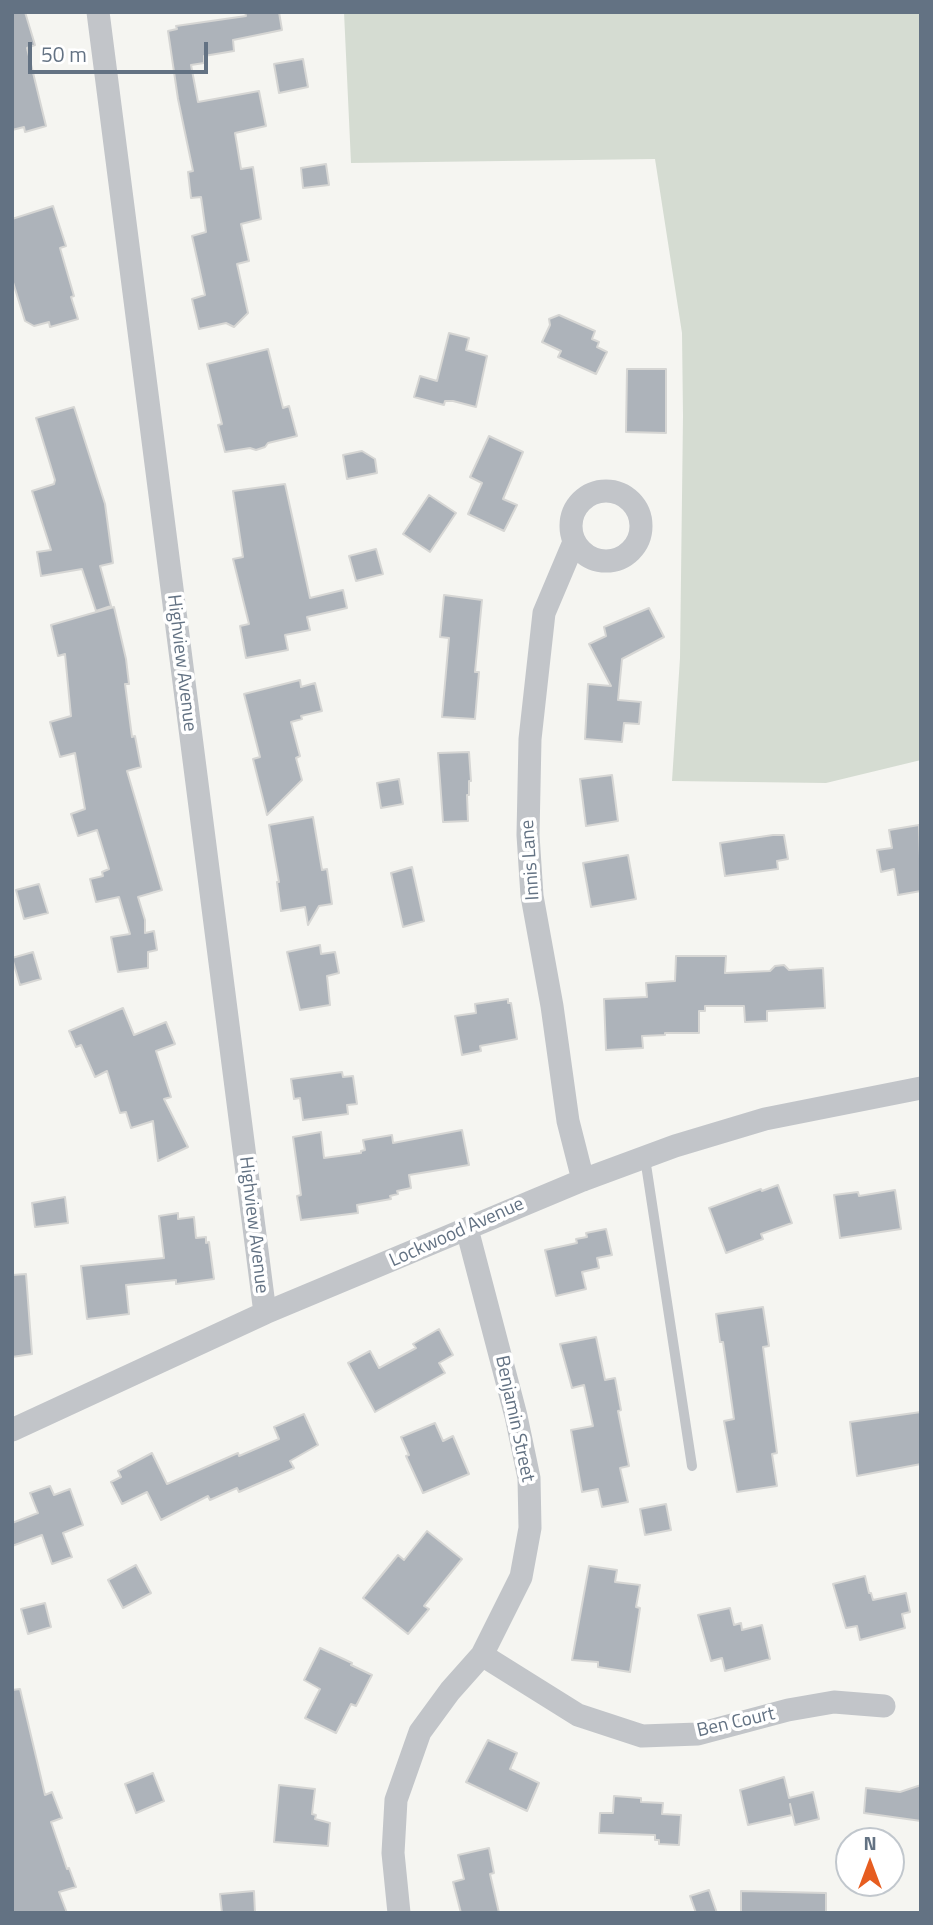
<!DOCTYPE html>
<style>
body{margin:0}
#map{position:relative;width:933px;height:1925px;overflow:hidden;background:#f5f5f1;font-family:"Titillium Web",sans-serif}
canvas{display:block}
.frame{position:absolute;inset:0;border:14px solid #637283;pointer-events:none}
.north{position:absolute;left:835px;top:1827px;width:70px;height:70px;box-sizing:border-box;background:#fff;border:2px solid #c1c7cd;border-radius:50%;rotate:0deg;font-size:19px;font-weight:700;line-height:28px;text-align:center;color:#637283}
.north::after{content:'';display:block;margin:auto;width:24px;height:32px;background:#e65d20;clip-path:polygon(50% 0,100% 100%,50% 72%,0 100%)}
.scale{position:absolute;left:28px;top:42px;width:180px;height:32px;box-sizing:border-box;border:4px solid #637283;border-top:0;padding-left:9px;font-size:21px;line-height:24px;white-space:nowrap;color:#637283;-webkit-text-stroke:5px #fff;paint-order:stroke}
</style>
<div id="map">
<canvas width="933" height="1925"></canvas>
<div class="frame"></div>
<div class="north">N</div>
<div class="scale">50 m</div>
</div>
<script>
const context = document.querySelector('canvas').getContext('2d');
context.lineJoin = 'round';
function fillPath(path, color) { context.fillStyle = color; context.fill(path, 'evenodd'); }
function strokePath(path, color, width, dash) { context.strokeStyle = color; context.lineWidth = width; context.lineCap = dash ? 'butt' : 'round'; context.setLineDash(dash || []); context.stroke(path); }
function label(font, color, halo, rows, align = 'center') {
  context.font = font + ' "Titillium Web",sans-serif'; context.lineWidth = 7; context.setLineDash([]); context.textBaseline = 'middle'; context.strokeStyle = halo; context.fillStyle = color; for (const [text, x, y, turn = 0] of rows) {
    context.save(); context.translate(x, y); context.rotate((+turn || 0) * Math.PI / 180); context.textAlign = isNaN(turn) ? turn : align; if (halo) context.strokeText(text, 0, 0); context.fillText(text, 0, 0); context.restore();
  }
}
fillPath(new Path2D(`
 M344,12h577v748l-95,23 -154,-2 8,-123 3,-242 -1,-83 -27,-174 -304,4z`), '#d5dcd2');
const building = new Path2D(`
 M12,12h13l10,33 -8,3 19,78 -21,6 -1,-5 -12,3z
 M245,12h34l3,18 -49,10 1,11 -30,5v7l-13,2 7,37 61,-11 7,35 -31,7 6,36 12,-2 8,52 -20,5 8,37 -12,3 11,49 -14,14 -8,-4 -27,6 -7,-30 13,-4 -13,-59 14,-4 -5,-35 -10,1 -3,-26 5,-1 -15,-72 -10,-68 9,-2 -1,-3 70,-10z
 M303,59l5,28 -29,6 -5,-29z
 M326,164l3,21 -26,3 -2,-20z
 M53,206l13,40 -6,2 14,48 -3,1 7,22 -28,8 -1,-5 -15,4 -9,-5 -13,-42v-60z
 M559,315l36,16 -3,8 7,3 -2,5 10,5 -11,22 -38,-17 3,-6 -19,-9 8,-17 -1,-6z
 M449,333l20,5 -3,12 21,6 -11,51 -23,-6h-8l-1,4 -30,-8 6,-21 17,5z
 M268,349l15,59 6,-2 8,30 -29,7 -3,4 -9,3 -6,-2 -25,4 -7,-27 4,-1 -15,-60z
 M627,369h39v64l-40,-1z
 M74,407l31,97 8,59 -13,3 11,40 -15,5 -14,-42 -41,7 -4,-24 14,-2 -19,-59 22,-7 1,-4 -19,-62z
 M489,436l34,16 -20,47 14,6 -13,26 -36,-17 14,-31 -12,-6z
 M362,451l13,8 2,14 -30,6 -4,-24z
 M285,484l25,114 33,-8 4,18 -40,9 3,13 -25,5 3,15 -42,8 -6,-32 9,-2 -16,-65 10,-2 -10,-66z
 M429,495l27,18 -26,39 -27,-18z
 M376,549l7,25 -27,7 -7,-25z
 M444,595l38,5 -7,72h4l-4,47 -33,-2 7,-79 -9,-1z
 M114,607l12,52 3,25h-4l7,53 3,-1 6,31 -14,4 35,119 -24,7 7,23v13l9,-2 3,19 -9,2v16l-30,4 -7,-35 19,-3 -11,-37 -23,5 -6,-23 13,-3 -1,-4 7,-3 -12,-39 -19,6 -7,-22 14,-5 -10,-56 -15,4 -10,-35 21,-6 -6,-62 -7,2 -7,-31z
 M649,608l15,29 -42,22 -4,41 23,2 -2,22 -15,-1 -2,19 -37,-3 3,-55 23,2 -22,-42 17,-8 -2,-9z
 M300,680l1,7 14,-4 7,28 -21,5 1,3 -11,3 9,34 -4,2 6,22 -35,35 -14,-56 7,-2 -16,-63z
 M469,752l2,29h-2v14h-2l1,26 -25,1 -5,-69z
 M612,775l6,46 -32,5 -6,-47z
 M399,779l4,25 -22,4 -4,-25z
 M313,817l9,53 5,-1 5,35 -13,2 -11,19 -3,-18 -24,4 -4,-29h2l-10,-57z
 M919,825l2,66 -23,4 -4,-26 -13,3 -4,-22 15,-2 -3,-18z
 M773,835h11l4,24 -11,2 1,8 -53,7 -5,-33z
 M628,855l8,44 -45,8 -8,-44z
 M412,867l12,54 -21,6 -12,-54z
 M39,884l9,29 -24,6 -8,-29z
 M320,945l1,9 14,-2 4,21 -12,3 3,29 -30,5 -13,-58z
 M33,952l8,27 -21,6 -8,-27z
 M676,956h50l-1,17 45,-2 5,-5 9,-1 5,5 34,-2 2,40 -58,3v10l-22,1 -1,-16h-39v5h-6v22h-34v2l-23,1 1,12 -37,2 -2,-51 43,-2 -1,-14 29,-2z
 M508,999v4h3l6,36 -37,7 1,5 -19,4 -7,-39 21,-3 -1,-9z
 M123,1008l11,27 32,-13 9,22 -19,7 15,46 -7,2 24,48 -30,14 -5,-40 -22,7 -5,-16 -6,1 -13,-42 -12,6 -14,-32 -5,2 -7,-16z
 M342,1072l1,5 10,-1 4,28 -10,1 1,9 -45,6 -3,-22 -6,1 -3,-20z
 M462,1130l7,35 -60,10 2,13 -14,3 1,3 -8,2 1,3 -34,6 1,8 -57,7 -4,-24 4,-1 -8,-58 28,-5 3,26 37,-5v-2l4,-1 -2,-10 29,-5 1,8z
 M778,1185l14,38 -31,11 2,5 -37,14 -17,-45 52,-19 1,2z
 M895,1190l6,39 -61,9 -6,-43 24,-3 1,4z
 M65,1197l3,26 -33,4 -3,-24z
 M178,1213v6l16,-2 2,21 10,-1v6l3,-1 5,37 -38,5v-4l-50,5 3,29 -42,5 -6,-53 83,-8 -5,-42z
 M606,1229l6,26 -15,3 2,10 -17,4 4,17 -30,7 -11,-46 32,-7 -1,-4 11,-2 -1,-4z
 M26,1274l6,80 -20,3v-82z
 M763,1307l6,39 -6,1 14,106 -5,1 5,32 -40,6 -13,-71 10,-2 -11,-77h-3l-4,-28z
 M439,1329l14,26 -14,8 6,10 -70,39 -27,-49 22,-12 9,17 37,-20 -3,-4z
 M596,1337l9,43 10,-2 6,32 -3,1 11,55 -9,2 8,34 -26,5 -4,-18 -16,3 -11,-62 22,-4 -9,-41 -12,3 -12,-44z
 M921,1412v52l-64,12 -7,-54z
 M304,1414l14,31 -28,16 4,7 -55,24 -2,-4 -27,12 -2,-4 -47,24 -14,-28 -25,12 -11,-22 10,-5 -3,-6 34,-18 15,31 71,-31 1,3 40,-17 -5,-12z
 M435,1423l8,18 10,-5 16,38 -46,19 -17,-37 3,-1 -8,-18z
 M50,1486l4,9 16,-6 13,36 -20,8 9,24 -20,7 -10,-29 -30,11v-23l26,-10 -8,-20z
 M666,1504l5,26 -26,5 -5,-26z
 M427,1531l35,28 -38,47 5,3 -21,25 -45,-36 35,-43 6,5z
 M136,1565l15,28 -28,15 -15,-28z
 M589,1566l28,4 -2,12 25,3 -4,22 4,1 -10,64 -32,-5v-5l-26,-2z
 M865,1576l4,17h2l2,7 33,-7 4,19 -8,2 3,14 -45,12 -3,-14 -11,2 -13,-44z
 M45,1603l6,24 -23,7 -7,-25z
 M730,1608l4,17 7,-2 1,7 20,-5 8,34 -45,12 -3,-13 -11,3 -13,-46z
 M320,1648l32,15 -1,2 21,10 -16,31 -5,-2 -15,29 -31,-15 15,-29 -16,-9z
 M20,1689l25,106 7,-3 10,26 -11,4 16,47 2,-1 7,19 -17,5 8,21h-55v-223z
 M488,1740l29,13 -7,16 29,14 -12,28 -61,-29z
 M153,1773l11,28 -28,12 -11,-29z
 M784,1777l5,21 24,-6 6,27 -24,6 -5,-21 2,11 -44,10 -8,-35z
 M279,1785l36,4 -3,25 4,1 -1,4 15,4 -2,23 -54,-4z
 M921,1785v36l-57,-8 2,-25 34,4z
 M614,1796l27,2v4l22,1 -1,11 19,1 -2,30 -20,-1v-4h-4v-5l-56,-2 1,-20h13z
 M489,1848l5,25 -4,1 9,39h-38l-8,-31 11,-3 -6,-24z
 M709,1890l8,23h-21l-6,-17z
 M254,1891l1,22h-33l-2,-19z
 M741,1891l85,2v20h-85z`);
fillPath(building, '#adb3ba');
strokePath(building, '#d6d6d4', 2);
strokePath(new Path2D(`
 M645,1158l47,308`), '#c2c5c9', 10);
strokePath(new Path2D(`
 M98,12l167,1301
 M571 526a35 35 0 1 1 70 0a35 35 0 1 1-70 0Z
 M574,542l-30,71 -14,126 -2,96 4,61 20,110 16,115 15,59
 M12,1430l253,-117 318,-133 92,-34 90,-27 156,-31
 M482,1655l96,60 64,21 56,-2 90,-24 46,-8 50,4
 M399,1913l-6,-60 3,-53 24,-68 30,-41 32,-36 39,-78 9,-49 -1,-50 -13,-62 -49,-187`), '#c2c5c9', 23);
label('19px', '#637283', '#fff', [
 ["Highview Avenue",181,663,83],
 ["Innis Lane",531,860,-94],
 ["Highview Avenue",253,1225,83],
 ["Lockwood Avenue",457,1233,-24],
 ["Benjamin Street",514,1419,78],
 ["Ben Court",736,1723,-13]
]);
</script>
